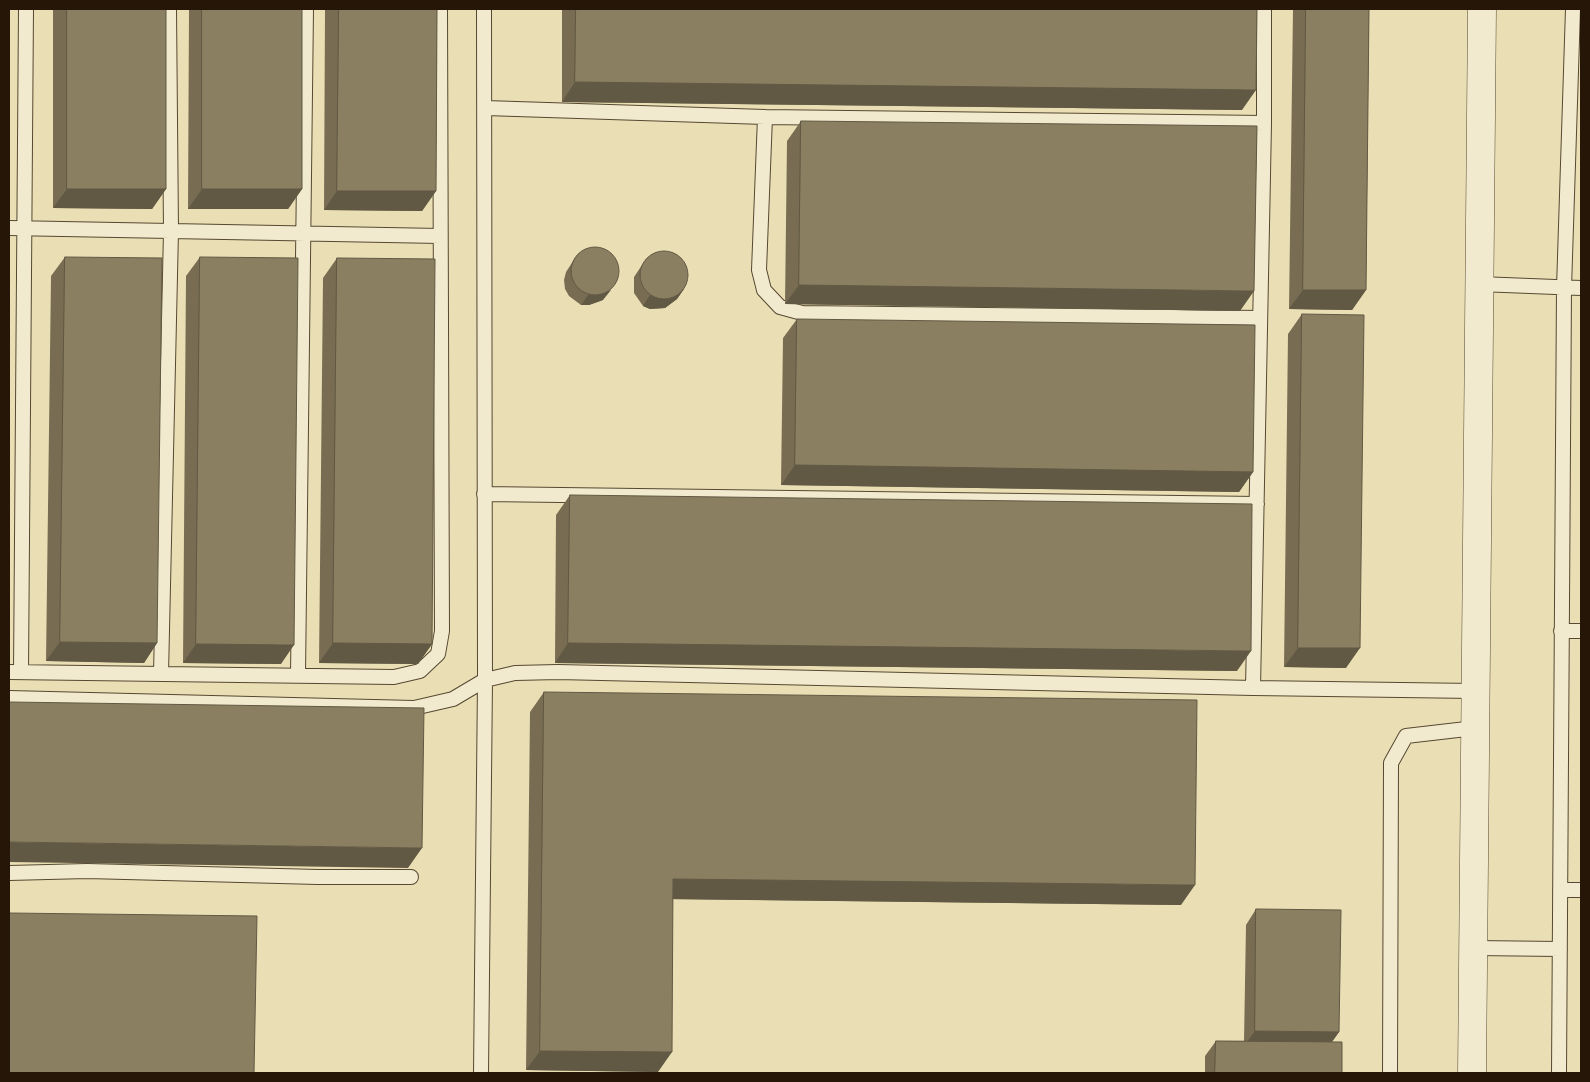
<!DOCTYPE html>
<style>
body{margin:0}
#map{position:relative;width:1590px;height:1082px;overflow:hidden;background:#eadfb4;font-family:Vollkorn,serif}
canvas{display:block}
.frame{position:absolute;inset:0;border:10px solid #251607;pointer-events:none}
</style>
<div id="map">
<canvas width="1590" height="1082"></canvas>
<div class="frame"></div>
</div>
<script>
const context = document.querySelector('canvas').getContext('2d');
context.lineJoin = 'round';
function strokePath(path, color, width, dash) { context.strokeStyle = color; context.lineWidth = width; context.lineCap = dash ? 'butt' : 'round'; context.setLineDash(dash || []); context.stroke(path); }
function fillPath(path, color) { context.fillStyle = color; context.fill(path, 'evenodd'); }
const lane = new Path2D(`
 M485,108l280,9 499,6
 M765,117l-6,153 5,20 16,17 22,6 458,5
 M9,228l431,8
 M1479,284l102,4
 M484,494l773,10
 M1561,631h20
 M9,672l385,5 26,-6 18,-17 4,-23 -2,-622
 M21,672l5,-663
 M161,674l10,-443 -2,-222
 M298,675l8,-666
 M1253,688l11,-565v-114
 M9,698l405,10 39,-9 32,-19 30,-7 43,-1 695,16 222,3
 M9,873l78,-2 231,6h93
 M1560,890h21
 M1474,948l86,1
 M481,1073l4,-393 -1,-671
 M1390,1073l1,-310 15,-27 69,-8
 M1559,1073l5,-785 9,-279`);
const street = new Path2D(`
 M1472,1073l10,-1064`);
strokePath(lane, '#564832', 16);
strokePath(street, '#564832', 29);
strokePath(lane, '#f1eace', 14);
strokePath(street, '#f1eace', 28);
fillPath(new Path2D(`
 M53,9h113v180l-14,20 -99,-1z
 M189,9h113v180l-14,20h-100z
 M325,9h112l-1,182 -14,20 -98,-1z
 M562,9h695l-15,101 -680,-8z
 M1293,9h76l-3,281 -14,20 -63,-1z
 M801,121l439,190 -455,-7 2,-163z
 M577,255l26,45 -14,5h-8l-12,-9 -4,-7 -1,-9 2,-8z
 M65,257l92,386 -13,20 -98,-2 5,-385z
 M200,257l81,407 -98,-1 3,-387z
 M337,258l95,386 -14,20 -99,-1 4,-385z
 M646,259l38,30 -7,10 -12,9 -15,1 -7,-3 -9,-13v-16z
 M1302,314l44,354 -62,-1 4,-333z
 M797,319l456,153 -14,20 -458,-7 2,-147z
 M570,495l667,176 -682,-8 1,-148z
 M544,692l637,213 -508,-6 -15,173 -132,-2 4,-358z
 M1256,909l83,123 -7,10 10,31h-137v-17l11,-15h28l2,-116z`), '#786d53');
fillPath(new Path2D(`
 M575,82l681,8 -14,20 -680,-8z
 M67,189h99l-14,20 -99,-1z
 M202,189h100l-14,20h-100z
 M337,191h99l-14,20 -98,-1z
 M799,285l455,6 -14,20 -455,-7z
 M684,289l-7,10 -12,9 -15,1 -7,-3 7,-11z
 M611,290l-8,10 -14,5h-8l8,-11z
 M1303,290h63l-14,20 -63,-1z
 M795,465l458,7 -14,20 -458,-7z
 M60,642l97,1 -13,20 -98,-2z
 M333,643l99,1 -14,20 -99,-1z
 M568,643l683,8 -14,20 -682,-8z
 M196,644l98,1 -13,19 -98,-1z
 M1298,648h62l-14,20 -62,-1z
 M9,842l413,6 -14,20 -399,-6z
 M673,879l522,6 -14,20 -521,-6z
 M1255,1031l84,1 -11,15 -84,-1z
 M540,1051l132,1 -14,20 -132,-2z`), '#615944');
const building = new Path2D(`
 M67,9h99v180h-99z
 M202,9h100v180h-100z
 M339,9h98l-1,182h-99z
 M576,9h681l-1,81 -681,-8z
 M1306,9h63l-3,281h-63z
 M801,121l456,5 -3,165 -455,-6z
 M571 271a24 24 0 1 1 48 0a24 24 0 1 1-48 0Z
 M640 275a24 24 0 1 1 48 0a24 24 0 1 1-48 0Z
 M65,257l97,1 -5,385 -97,-1z
 M200,257l98,1 -4,387 -98,-1z
 M337,258l98,1 -3,385 -99,-1z
 M1302,314l62,1 -4,333h-62z
 M797,319l458,6 -2,147 -458,-7z
 M570,495l682,9 -1,147 -683,-8z
 M544,692l653,8 -2,185 -522,-6 -1,173 -132,-1z
 M9,702l415,6 -2,140 -413,-6z
 M1256,909l85,1 -2,122 -84,-1z
 M9,913l248,3 -3,157h-245z
 M1216,1041l126,1v31h-127z`);
fillPath(building, '#8b7f61');
strokePath(building, '#615944', 1);
</script>
